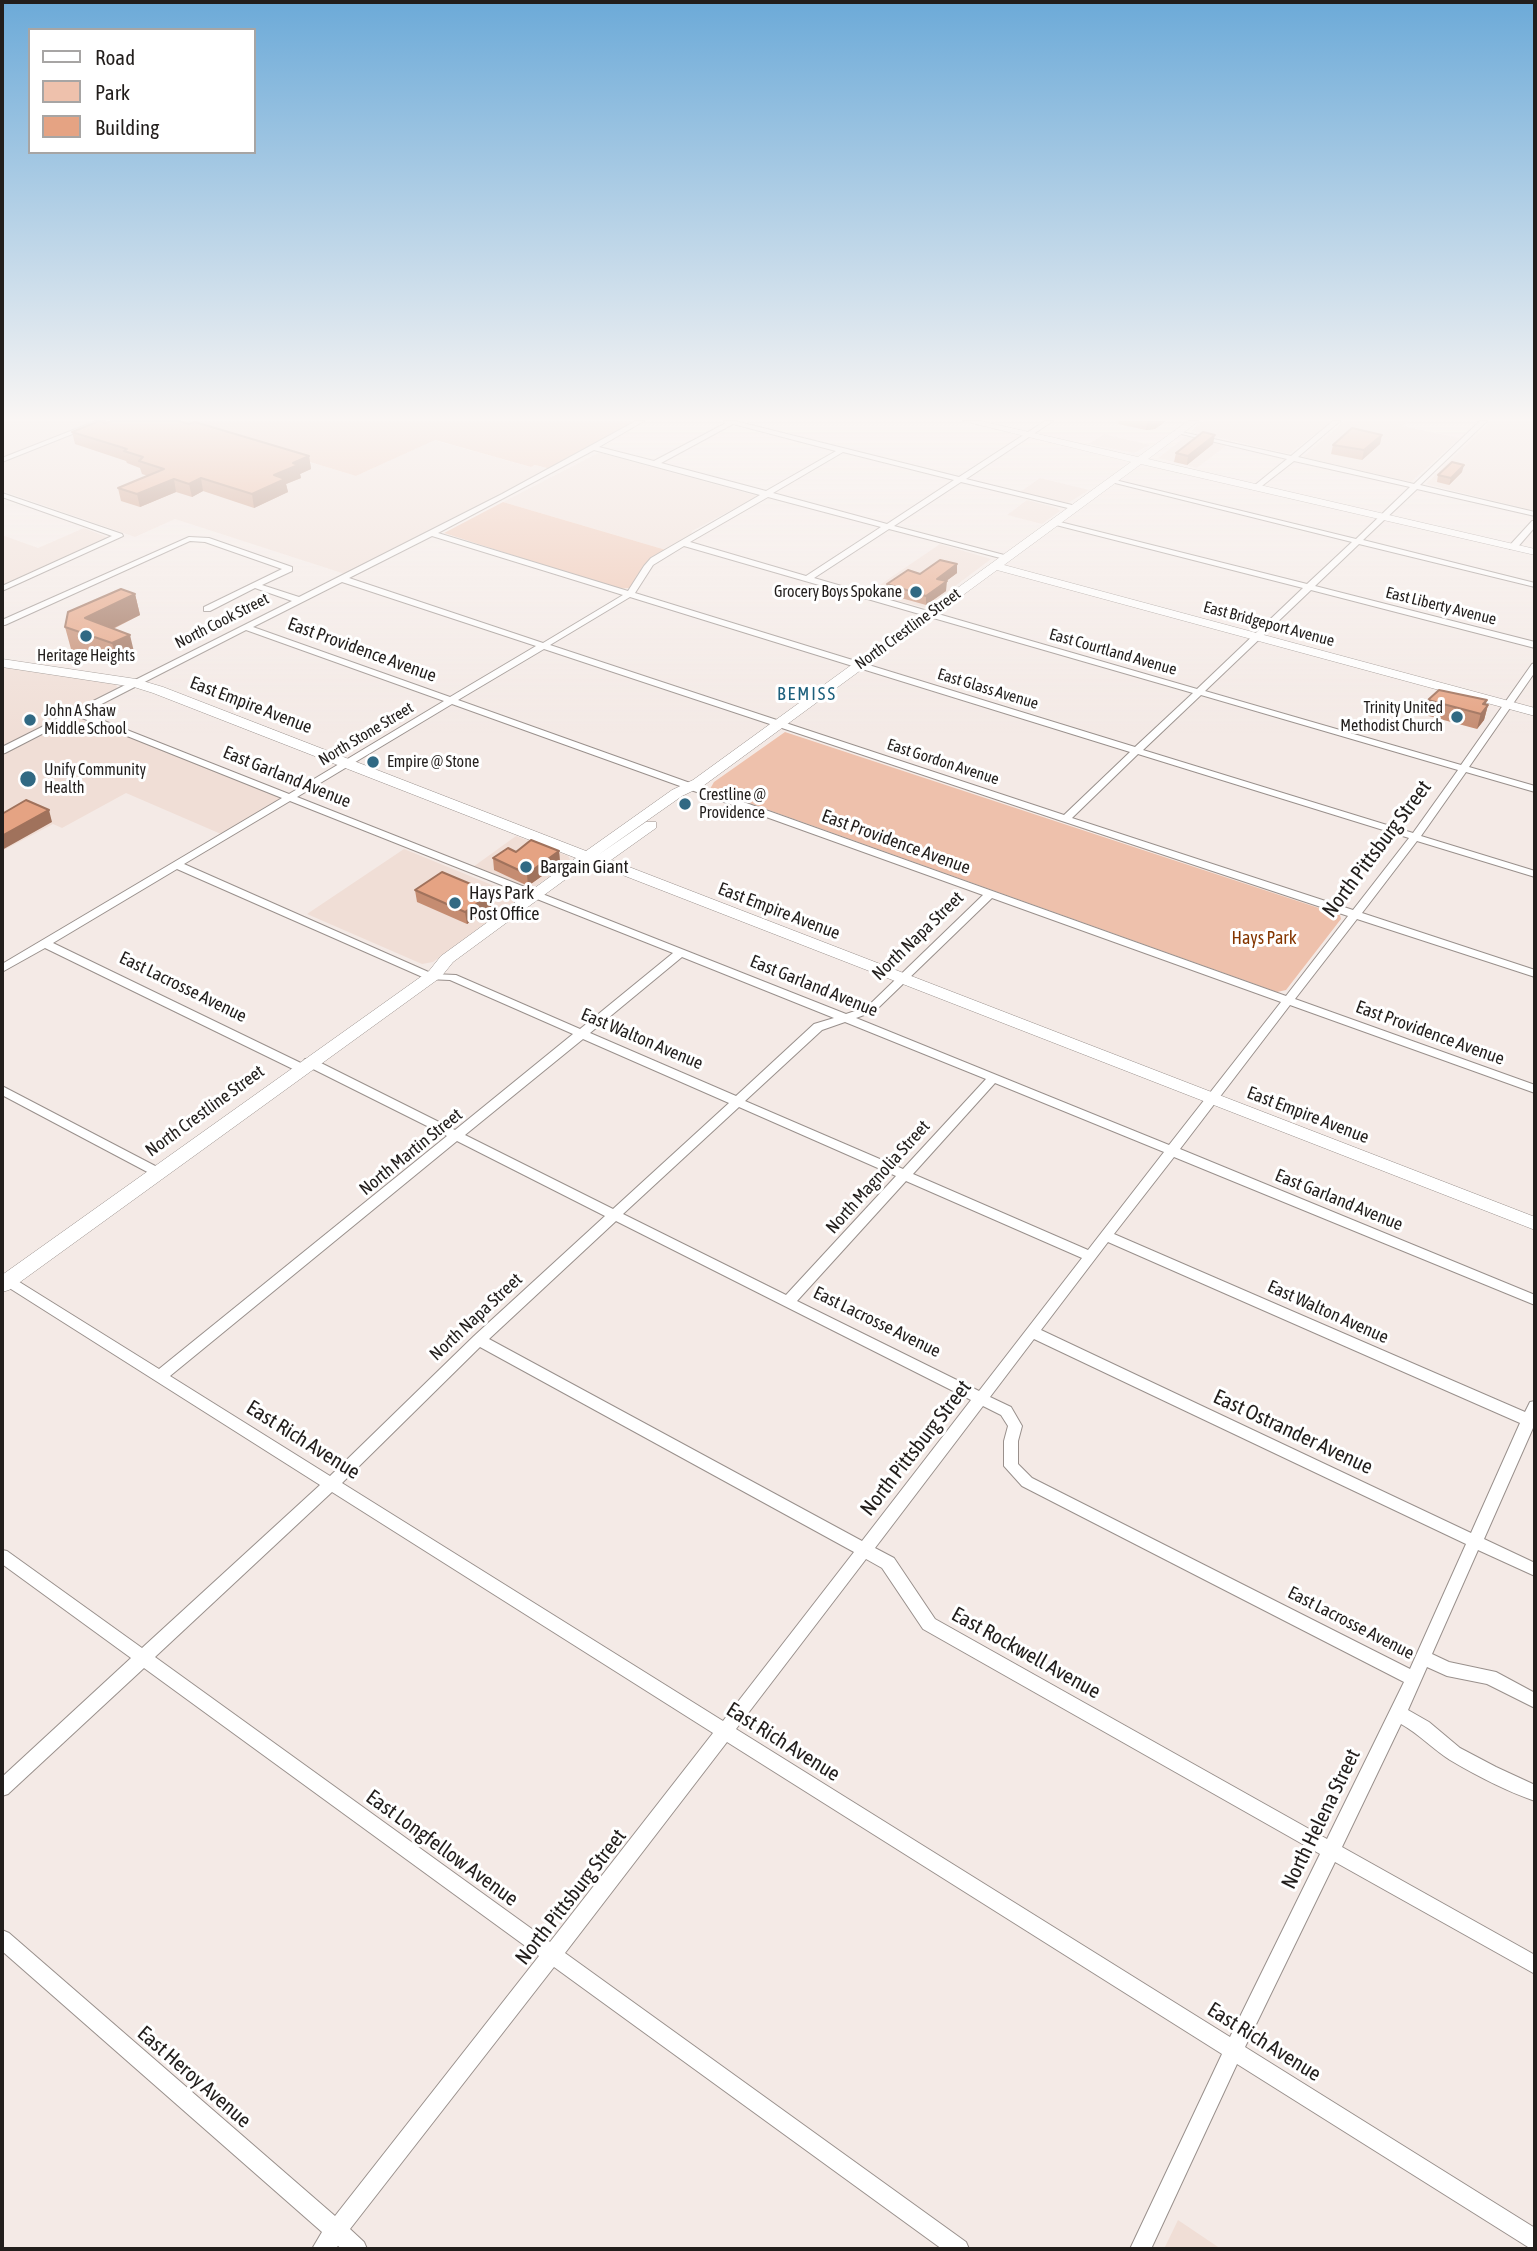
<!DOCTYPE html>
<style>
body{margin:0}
#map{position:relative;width:1537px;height:2251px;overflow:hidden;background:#f4eae6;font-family:"Asap Condensed",sans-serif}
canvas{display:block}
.frame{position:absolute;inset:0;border:4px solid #221e1c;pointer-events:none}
.legend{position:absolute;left:28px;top:28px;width:228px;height:126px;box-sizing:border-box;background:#fff;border:2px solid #a7a5a4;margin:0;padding:9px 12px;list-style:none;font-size:21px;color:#221e1c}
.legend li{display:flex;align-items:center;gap:14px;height:35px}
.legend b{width:35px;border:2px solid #a7a5a4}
</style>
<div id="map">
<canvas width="1537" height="2251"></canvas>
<div class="frame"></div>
<ul class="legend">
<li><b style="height:9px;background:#fff"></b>Road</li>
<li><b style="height:19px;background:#eec1ac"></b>Park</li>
<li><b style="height:19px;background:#e5a383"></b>Building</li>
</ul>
</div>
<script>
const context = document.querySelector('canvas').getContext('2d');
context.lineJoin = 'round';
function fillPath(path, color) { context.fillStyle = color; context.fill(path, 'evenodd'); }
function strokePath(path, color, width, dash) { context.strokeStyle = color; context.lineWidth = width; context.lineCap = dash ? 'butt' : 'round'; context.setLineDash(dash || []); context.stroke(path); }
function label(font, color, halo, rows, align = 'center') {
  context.font = font + ' "Asap Condensed",sans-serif'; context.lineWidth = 6; context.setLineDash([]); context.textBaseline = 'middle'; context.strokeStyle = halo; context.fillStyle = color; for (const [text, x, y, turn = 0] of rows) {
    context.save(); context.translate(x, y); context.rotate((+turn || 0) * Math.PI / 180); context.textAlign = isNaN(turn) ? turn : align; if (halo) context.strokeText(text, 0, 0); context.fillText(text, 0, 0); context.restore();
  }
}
fillPath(new Path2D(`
 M2,421h172l182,55 78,-36 96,27 5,-2 16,4 -206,105 -170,-55 -40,18 -133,-46z
 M1204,421h129l-44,33 -98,-23z
 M1345,421h63l-6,5 58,12 -49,44 -108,-25z
 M1491,421h44v90l-109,-27z
 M1104,434l46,11 -16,8 -45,-9z
 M1185,437h5l37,8 -30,23 -39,-10z
 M598,453h3l157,43 -66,35 -1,4 -25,15 -163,-48z
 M1040,478l49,12 -21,13 -48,-11z
 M1027,500l30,8 3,3 -18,13 -35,-9z
 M84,528l25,10 -107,48v-51l36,13z
 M940,544l51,15 -65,49 -58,-15z
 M2,667l112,15 4,6 -116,60z
 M80,717l201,81 -60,36 -95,-41 -64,35 -9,-4 -51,27v-96z
 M516,836l52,20 3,5 -38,27h-8l-52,-21z
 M404,849l110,45 3,6 -84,62 -11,2 -115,-50z
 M1178,2220l43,29h-57z`), '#f0ded6');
fillPath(new Path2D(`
 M174,421h462l-85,48 -16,-4 -4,2 -96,-27 -79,36z
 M503,502l163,48 -22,15 -13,23 -14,1 -173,-56z
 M785,732l546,180 9,3 1,4 -55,71 -9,2 -567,-203 4,-7z`), '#eec1ac');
const street = new Path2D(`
 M96,421h9l-103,41v-4z
 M636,421h8l-45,26 55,14 72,-38 -2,-2h11l224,56 86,-56h8l-87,58 110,27v4l-115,-28 -67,44 114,30v4l-119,-31 -75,49 383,111 106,-101 -251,-64v-4l255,64 45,-42 -245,-61 4,-2 245,60 54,-52 -116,-26 -36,28h-3v-4l32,-26 -110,-26v-2l114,25 42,-35h7l-42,36 116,27 66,-63h7l-67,64 115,27v4l-118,-27 -54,51 172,43v4l-176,-43 -44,42 220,56v6l-224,-58 -106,101 256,74 71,-101 3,-1v9l-66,95 66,19v6l-69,-20 -45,64 114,35v6l-118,-36 -55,72 173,57v7l-178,-58 -62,80 240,86v8l-245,-88 -110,144 355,146v10l-361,-148 -60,77 411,178 5,-10 5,-1v28l-2,-1 -49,111 51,24v13l-57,-26 -46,104 17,8 47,10 39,21v15l-48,-24 -40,-8 -20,-9 -19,43 21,12 31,26 36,19 39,18v16c-29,-10 -58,-25 -85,-41 -17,-11 -31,-26 -49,-36l-59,123 193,108v19l-200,-112 -90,185 290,181v21l-7,-2 -291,-183 -86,185h-21l92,-195 -495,-312 -162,211 401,289 3,7h-27l-388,-282 -204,262 14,13 3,7h-25l-4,-3 -3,3h-23l10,-17 -320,-281v-21l7,3 326,283 204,-260 -395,-288 -136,126 -6,2v-19l129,-119 -129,-94v-14l5,1 135,97 178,-163 -317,-201 -1,-4 6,-4 5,2 146,91 288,-233 -142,-71 -2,-3 2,-3h8l142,71 118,-96 -123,-54 -23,-1 -250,-110 -124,74 252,122 2,3 -2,3h-8l-252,-123 -43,24v-8l280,-166 -205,-82 -72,37 -3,1v-7l290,-146 -37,-13 -45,23h-6v-4l78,-38 -77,-27 -15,-1 -185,84h-3v-5l187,-83 20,1 83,29v4l-30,14 37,12 203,-103zM733,424l103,27 -70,40 -105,-28zM594,450l166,45 -109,63 -7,8 -16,25 -190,-58zM843,452l111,28 -67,44 -114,-31zM768,497l113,30 -75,49 -116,-34zM432,536l191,59 -80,48 -194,-65zM684,546l509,147 -58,54 -500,-154 18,-28zM342,582l194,64 -86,51 -197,-70zM630,597l500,155 -66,63 -514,-170zM246,630l198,71 -155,93 -205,-81zM544,649l804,267 -62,80 -828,-296zM1201,695l257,75 -45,63 -270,-83zM452,704l531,191 -116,112 -21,7 -549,-217zM1138,754l271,84 -56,72 -281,-92zM290,801l383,152 -93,76 -124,-54 -23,-1 -249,-110zM992,898l289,104 -112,143 -313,-127 19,-7zM682,957l152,61 -20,6 -78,72 -146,-63zM845,1022l141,57 -83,90 -158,-68 77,-71zM583,1039l146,64 -116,106 -148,-74zM995,1083l169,69 -76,98 -175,-76zM739,1107l157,69 -110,119 -163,-81zM457,1141l148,75 -131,120 -144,140 -160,-100zM906,1181l176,77 -103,133 -182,-90zM616,1221l355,179 -109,141 -373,-202zM1108,1242l412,181 -49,110 -430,-203zM1034,1339l432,205 -56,125 -378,-191 -14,-14v-23l4,-15 -11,-19 -21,-10zM480,1347l374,205 -131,169 -381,-238zM983,1406l18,9 7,11 -4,15v25l18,20 382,196 -77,157 -392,-220 -41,-61 -19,-10zM332,1492l381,241 -163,209 -395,-285zM866,1559l16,9 41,61 397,225 -90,183 -494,-308z
 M2,493l120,41 1,2 -121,55v-5l110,-50 -110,-39z
 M1532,521h3v6l-19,22h-6v-4z
 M2,1086l159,83 2,3 -2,3h-8l-151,-80z`);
const secondary = new Path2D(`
 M963,421h18l157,36 50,-36h11l-51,38 387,90v6l-394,-91 -137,101 531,143v8l-538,-146 -294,216 -21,10 -84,59 48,-33h10v6l-45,32 924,357v13l-933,-363 -13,2v-7l-136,100 -12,15 -432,313 -7,2v-17l427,-304 12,-15 135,-98 -423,-165 -19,-6 -132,-20v-8l134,20 27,8 423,164 86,-61 21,-10 438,-318z`);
strokePath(street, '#99908c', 2);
strokePath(secondary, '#99908c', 1);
fillPath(street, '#fff');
fillPath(secondary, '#fff');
fillPath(new Path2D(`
 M1119,421h47l-11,8 -9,1 -28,-6z
 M105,423l204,33 2,13 -11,5 1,4 -15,6 2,8 -34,16 -51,-17 -11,6 -16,-5 -36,15 -19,-6 -3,-13 30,-12 -6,-2 -2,-6 -13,-5 -1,-2 -51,-17 -3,-12z
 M1213,444l-26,21 -13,-3 2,-9z
 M1380,444l-18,16 -31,-6 2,-9z
 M1462,472l-13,13 -12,-3 1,-7z
 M957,573l-11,8v10l-20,14 -39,-11v-10l33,-10z
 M135,594l5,21 -27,14 22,27 -17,9 -47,-16 -6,-22z
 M1428,700l57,5h3l-4,15 -7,9 -52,-14z
 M559,851l1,12 -32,23 -34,-16 -1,-12 23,-6z
 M415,890l77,3 1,12 -26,19 -50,-22z`), '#c58c71');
fillPath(new Path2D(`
 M1147,421h19l-11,8 -9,1z
 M1215,435l-2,9 -26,21 1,-9z
 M1382,435l-2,9 -18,16 2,-10z
 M309,456l2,13 -11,5 1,4 -15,6 2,8 -34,16 -2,-14 22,-19 19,-12z
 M1464,465l-2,7 -13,13 2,-7z
 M201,478l2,13 -11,6 -3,-13z
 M174,479l2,13 -36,15 -3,-13z
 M957,564v9l-20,15v-9z
 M947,581l-1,10 -20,14v-9z
 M135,594l5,21 -45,22 -10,-19z
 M130,635l5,21 -17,9 -6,-22z
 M1487,700l-3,10 4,-5 -4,15 -7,9 6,-25z
 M49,810l3,12 -50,28v-14z
 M559,851l1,12 -32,23 -1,-12z
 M492,893l1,12 -26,19 -2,-12z`), '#a0725c');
const building = new Path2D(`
 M99,421l6,2 7,-2h66l11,3 6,-2 114,34 -16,7 5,2 -24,10 11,4 -33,15 -51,-16 -12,6 -15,-5 -37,15 -19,-6 46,-19 -25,-8 4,-4 -19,-6 3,-2 -55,-17z
 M1352,428l30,7 -18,15 -31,-5z
 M1203,432l12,3 -27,21 -12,-3z
 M1452,462l12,3 -13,13 -13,-3z
 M940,560l17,4 -20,15 10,2 -21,15 -39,-12 21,-14 12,4z
 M121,589l14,5 -50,24 45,17 -18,8 -47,-16 3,-15z
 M1439,690l48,10 -4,4 5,1 -7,9 -53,-14z
 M26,800l23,10 -47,26v-22z
 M531,840l28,11 -32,23 -34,-16 15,-10 8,4z
 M442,872l50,21 -27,19 -50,-22z`);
fillPath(building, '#e5a383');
strokePath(building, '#a0725c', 2);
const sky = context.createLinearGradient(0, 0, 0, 736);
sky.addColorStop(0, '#6caad8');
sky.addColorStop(0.57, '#faf6f4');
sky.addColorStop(1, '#faf6f400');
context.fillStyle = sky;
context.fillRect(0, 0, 1537, 736);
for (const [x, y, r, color] of [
 [916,592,7,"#316983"],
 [86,636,7,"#316983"],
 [1457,717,7,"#316983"],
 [30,720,7,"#316983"],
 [373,762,7,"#316983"],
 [28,779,9,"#316983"],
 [685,804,7,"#316983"],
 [526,867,7,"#316983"],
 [455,903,7,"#316983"]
]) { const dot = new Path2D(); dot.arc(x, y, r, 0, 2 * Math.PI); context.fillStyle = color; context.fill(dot); strokePath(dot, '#fff', 2.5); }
label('16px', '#221e1c', '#fff', [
 ["Grocery Boys Spokane",902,592,"right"],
 ["Heritage Heights",86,656,"center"],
 ["Trinity United",1443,708,"right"],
 ["Methodist Church",1443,726,"right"],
 ["John A Shaw",44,711],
 ["Middle School",44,729],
 ["Empire @ Stone",387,762],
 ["Unify Community",44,770],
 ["Health",44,788],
 ["Crestline @",699,795],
 ["Providence",699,813]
], 'left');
label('16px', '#221e1c', '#fff', [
 ["East Liberty Avenue",1441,606,14],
 ["North Cook Street",222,621,-27],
 ["East Bridgeport Avenue",1269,624,15],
 ["North Crestline Street",908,629,-36],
 ["East Courtland Avenue",1113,652,16],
 ["East Glass Avenue",988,689,17],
 ["North Stone Street",366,734,-31],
 ["East Gordon Avenue",943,762,18]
]);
label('18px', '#221e1c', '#fff', [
 ["East Providence Avenue",362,650,20],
 ["East Empire Avenue",251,705,21],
 ["East Garland Avenue",287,777,22],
 ["East Providence Avenue",896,842,20],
 ["East Empire Avenue",779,911,21],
 ["North Napa Street",918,936,-44],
 ["East Garland Avenue",814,986,22],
 ["East Lacrosse Avenue",183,987,26],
 ["East Providence Avenue",1430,1033,20],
 ["East Walton Avenue",642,1039,23],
 ["North Crestline Street",205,1111,-36],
 ["East Empire Avenue",1308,1115,21],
 ["North Martin Street",411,1152,-39],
 ["North Magnolia Street",878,1177,-48],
 ["East Garland Avenue",1339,1200,22],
 ["East Walton Avenue",1328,1312,24],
 ["North Napa Street",476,1317,-43],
 ["East Lacrosse Avenue",877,1322,26],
 ["East Lacrosse Avenue",1351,1623,27]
]);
context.letterSpacing = '2px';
label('18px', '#1c5f7c', '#fff', [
 ["BEMISS",807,694]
]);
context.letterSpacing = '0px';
label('18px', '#221e1c', '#fff', [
 ["Bargain Giant",540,867],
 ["Hays Park",469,893],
 ["Post Office",469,914]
], 'left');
label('18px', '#843601', '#fff', [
 ["Hays Park",1264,938]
]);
label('21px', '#221e1c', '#fff', [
 ["North Pittsburg Street",1377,849,-53],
 ["East Ostrander Avenue",1293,1432,25],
 ["East Rich Avenue",303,1440,32],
 ["North Pittsburg Street",916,1448,-52],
 ["East Rockwell Avenue",1026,1653,29],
 ["East Rich Avenue",783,1742,32],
 ["North Helena Street",1321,1819,-64],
 ["East Longfellow Avenue",442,1848,36],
 ["North Pittsburg Street",571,1897,-52],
 ["East Rich Avenue",1264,2042,32],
 ["East Heroy Avenue",194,2077,41]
]);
</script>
